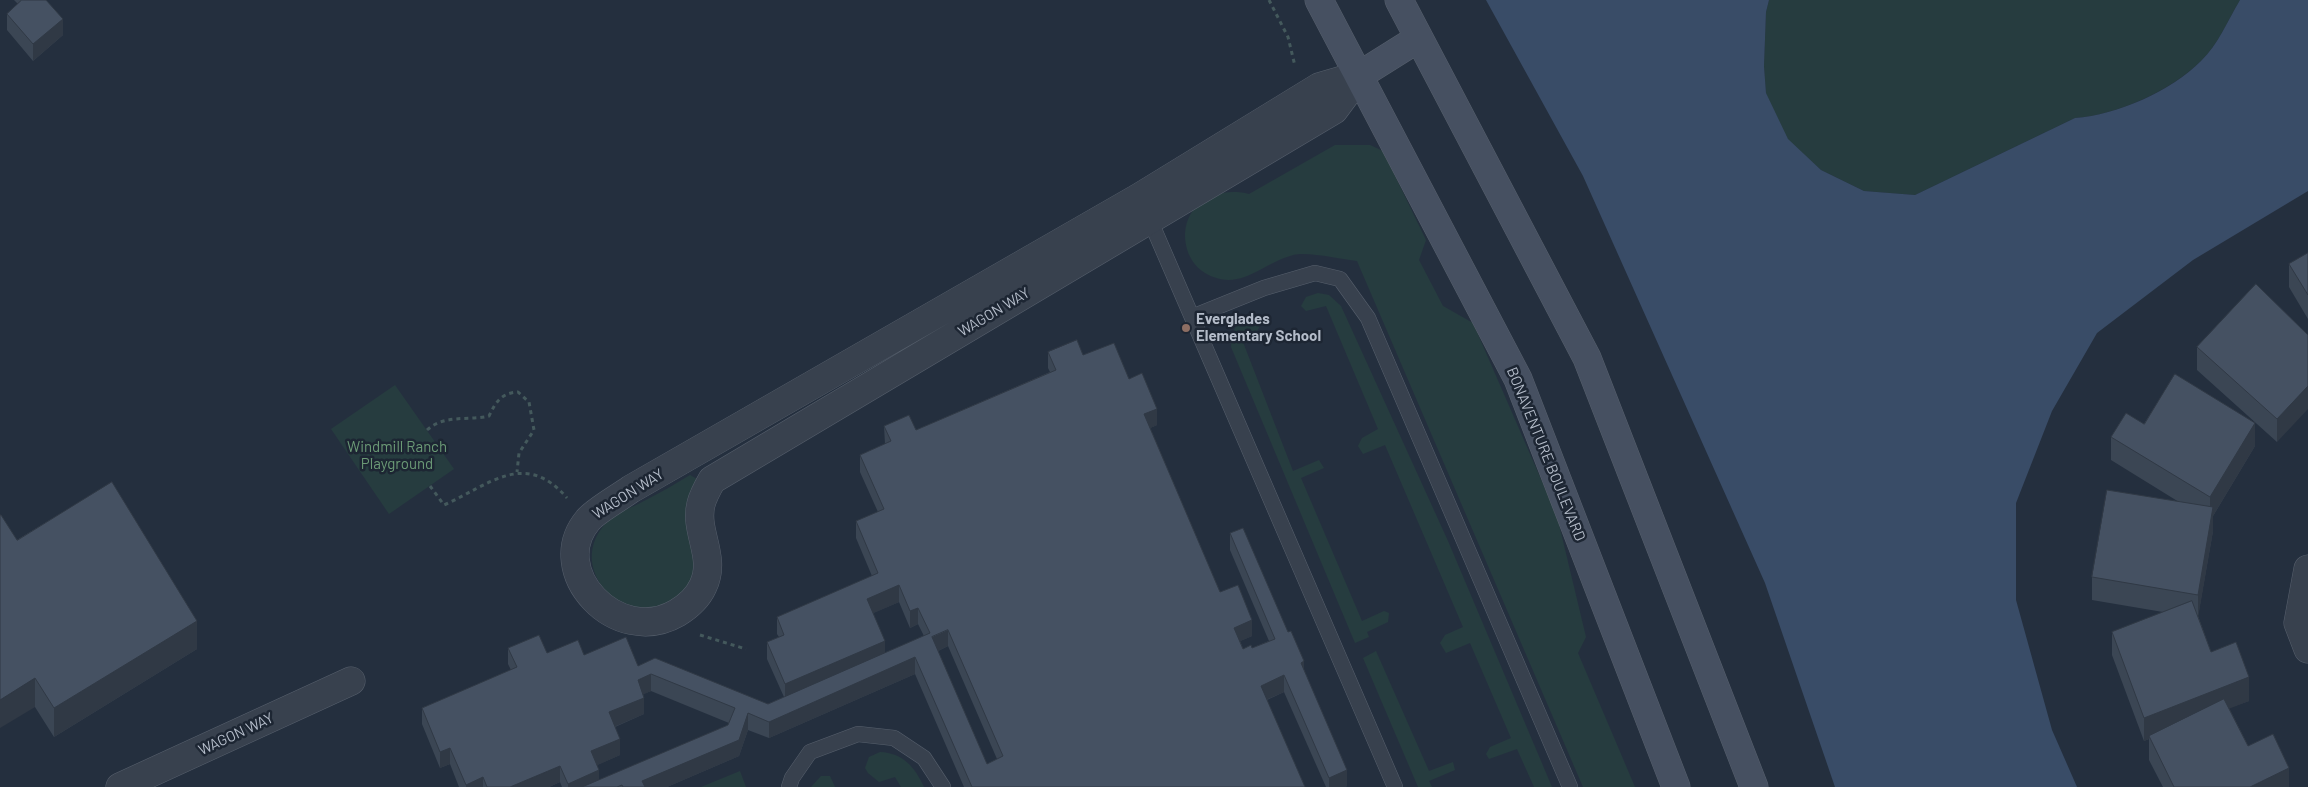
<!DOCTYPE html>
<style>
body{margin:0}
canvas{display:block;background:#242f3e}
</style>
<canvas width="2308" height="787"></canvas>
<script>
const context = document.querySelector('canvas').getContext('2d');
context.lineJoin = 'round';
function fillPath(path, color) { context.fillStyle = color; context.fill(path, 'evenodd'); }
function strokePath(path, color, width, dash) { context.strokeStyle = color; context.lineWidth = width; context.lineCap = dash ? 'butt' : 'round'; context.setLineDash(dash || []); context.stroke(path); }
function label(font, color, halo, rows, align = 'center') {
  context.font = font + ' Barlow,sans-serif'; context.lineWidth = 5; context.setLineDash([]); context.textBaseline = 'middle'; context.strokeStyle = halo; context.fillStyle = color; for (const [text, x, y, turn = 0] of rows) {
    context.save(); context.translate(x, y); context.rotate((+turn || 0) * Math.PI / 180); context.textAlign = isNaN(turn) ? turn : align; if (halo) context.strokeText(text, 0, 0); context.fillText(text, 0, 0); context.restore();
  }
}
fillPath(new Path2D(`
 M1769,0h471c-12,20 -22,45 -39,61 -31,30 -84,54 -126,57l-160,77 -51,-4 -43,-21 -33,-30 -22,-46 -2,-28 2,-54z
 M1335,145h35l13,6 43,89 -7,20 24,46 30,17 84,193 29,121 -8,16 57,134h-52l-226,-526c-16,-2 -50,-10 -64,-6 -33,9 -53,38 -88,18 -10,-6 -17,-17 -19,-28 -7,-38 28,-60 63,-51z
 M1318,293l11,2 12,11 107,235 104,246h-18l-17,-38 -28,10 -3,-5 4,-7 21,-9 -41,-95 -24,10 -6,-10 5,-8 18,-8 -78,-182 -22,9 -5,-8 4,-8 16,-9 -52,-123 -20,5 -5,-5 5,-9z
 M1255,316l8,5 -6,10 -16,6 52,134 26,-11 5,8 -23,10 61,143 22,-10 5,2 -1,9 -21,10 2,5 -14,6 -124,-296c2,-20 4,-25 24,-31z
 M395,385l59,84 -65,45 -58,-85z
 M690,475l9,5c-2,20 -6,40 -6,60 0,10 2,21 1,31 0,5 -4,13 -7,17 -45,59 -131,-16 -79,-67 10,-10 24,-13 36,-20 16,-8 31,-17 46,-26z
 M1376,651l53,120 24,-9 2,8 -26,11 3,6h-14l-55,-129z
 M880,752c23,1 35,15 44,35h-23l-6,-10 -16,5 -11,-9 -3,-5 4,-11z
 M740,771l6,16h-45z
 M821,776h9l5,11h-24z`), '#263c3f');
fillPath(new Path2D(`
 M1486,0h283l-3,12 -2,54 2,27 22,46 33,31 43,21 51,4 160,-77c42,-3 96,-27 126,-57 17,-16 27,-41 39,-61h68v191l-115,69 -96,73 -45,78 -36,92v97l36,130 25,57h-242l-70,-204 -182,-407z`), '#394c67');
const service = new Path2D(`
 M1150,220l245,567
 M1192,317l72,-29 51,-15 25,6 28,39 202,469
 M789,787l3,-9 18,-26 48,-18 36,4 30,20 19,29`);
const minor = new Path2D(`
 M1360,75l-26,35 -622,370c-4,7 -9,16 -11,24 -7,28 16,53 2,82 -5,11 -16,21 -26,27 -60,35 -132,-42 -89,-93 7,-9 32,-23 43,-31l507,-291 181,-111z
 M2308,569l-10,54 10,26
 M120,787l231,-106`);
const secondary = new Path2D(`
 M1319,0l199,379 158,408
 M1399,0l188,358 167,429
 M1360,75l59,-37`);
strokePath(service, '#565f6c', 16);
strokePath(minor, '#565f6c', 29);
strokePath(secondary, '#565f6c', 29);
strokePath(new Path2D(`
 M1269,0l19,37 7,29
 M427,430c18,-16 40,-9 62,-14 7,-14 12,-23 29,-24l11,10 5,28 -15,23 -2,19
 M430,486l14,19c45,-20 81,-56 123,-7
 M700,635l46,14`), '#44595c', 3, [4, 4]);
strokePath(service, '#38414e', 15);
strokePath(minor, '#38414e', 28);
strokePath(secondary, '#465061', 28);
fillPath(new Path2D(`
 M14,0h32l17,35 -30,26 -26,-31v-16l11,-10z
 M2308,253v66l-19,-32v-23z
 M2308,335l-31,107 -80,-72v-23z
 M1048,352l35,3 46,24 28,46 -7,3 70,164 32,44 -12,5 3,8 9,-1 17,-7 -39,-91v-17l74,137 43,116 -2,1h-19l-42,-95 -17,8 38,87h-341l-49,-113 -146,64 -21,-8 -9,26 -72,31h-105l-2,-5 -11,5h-90l-9,-23 -10,4 -18,-44v-16l89,-38 -3,-6v-16l39,5 37,2 54,11 130,38 16,-7 -17,-38v-17l12,-5 -2,-3v-17l95,-41 -16,-38v-17l22,-9 -18,-40v-17l25,-11 -1,-18 32,4 134,-58 -2,-4zM899,602l11,26 8,-4 6,12 -39,17 -12,-40zM948,646l49,113 -10,5 -49,-113zM651,691l78,32 -1,2 -129,55 -2,-15 23,-10 -5,-28 29,-13 -1,-20z
 M2144,424l111,22 -42,70v15l-15,85 13,36 38,49 -20,7 19,38 41,41h-126l-14,-27v-21l-5,2 -32,-86v-23l51,-20 -71,-12v-23l87,-75 -68,-42v-23z
 M17,540l180,109 -143,88 -19,-30z`), '#3b4654');
fillPath(new Path2D(`
 M63,19v16l-30,26v-17z
 M2308,386v23l-31,33v-23z
 M1157,409v16l-13,6v-17z
 M2255,423v23l-42,70v15l-15,87v-23l12,-74v-24z
 M899,585v17l-32,14v-17z
 M918,608v16l-8,4v-17z
 M1252,620v16l-18,8v-16z
 M197,621v28l-143,88v-29z
 M948,630v16l-16,8v-17z
 M885,641v17l-100,43v-17z
 M915,657v17l-146,64v-16z
 M1304,661v17l-3,-15z
 M651,674v17l-13,6v-17z
 M1284,675v17l-23,10v-16z
 M2249,677v24l-99,38 -1,-3v3l-5,2v-23z
 M35,678v29l-35,21v-28z
 M644,698v16l-35,15v-17z
 M748,713v17l-9,26 -72,31h-25v-6z
 M620,739v16l-29,13v-17z
 M450,748v16l-10,4v-16z
 M560,766v16l-11,5h-39z
 M2289,768v19h-39z
 M599,770v17h-31v-3z
 M1347,770v16l-2,1h-16v-9z
 M483,777v10h-17v-2z`), '#303945');
const building = new Path2D(`
 M22,0h24l17,19 -30,25 -26,-30z
 M2308,253v42l-19,-31z
 M2256,284l52,51v51l-31,33 -80,-72z
 M1077,340l6,15 31,-12 15,36 13,-6 15,36 -13,5 76,178 18,-7 14,35 -18,8 9,21 8,-4 1,3 23,-9 -45,-106 13,-5 45,104 3,-1 13,30 -3,2 46,107 -18,8 -45,-103 -23,11 44,101h-333l-57,-130 -146,65 -21,-9 -9,27 -97,41 3,6h-22l-1,-2 -5,2h-35l146,-62 7,-17 -84,-34 -13,6 6,18 -35,14 11,27 -29,12 8,19 -31,14 -8,-18 -50,21h-23l-4,-10 -17,8 -16,-37 -10,4 -18,-44 95,-41 -9,-19 31,-13 8,18 31,-13 6,15 42,-18 12,29 17,-8 113,46 162,-71 -12,-25 -8,3 -11,-26 -32,14 18,42 -100,43 -18,-42 17,-7 -7,-18 101,-44 -22,-52 28,-12 -24,-54 31,-14 -7,-15 25,-11 7,15 140,-60 -8,-18zM948,630l55,126 -16,8 -55,-127z
 M2175,374l80,49 -45,74 -99,-60 15,-24 18,11z
 M112,482l85,139 -143,87 -19,-30 -35,22v-185h1l16,25z
 M2107,490l106,17 -15,88 -106,-18z
 M2192,601l19,51 25,-10 13,35 -105,41 -32,-86z
 M2224,699l24,47 25,-12 16,34 -39,19h-76l-25,-51z`);
fillPath(building, '#455162');
strokePath(building, '#303945', 1);
for (const [x, y, r, color] of [
 [1186,328,5,"#8d6e63"]
]) { const dot = new Path2D(); dot.arc(x, y, r, 0, 2 * Math.PI); context.fillStyle = color; context.fill(dot); strokePath(dot, '#1d2633', 2); }
label('15px', '#b4bcc9', '#1d2633', [
 ["WAGON WAY",994,312,-31],
 ["BONAVENTURE BOULEVARD",1546,454,68],
 ["WAGON WAY",628,494,-32],
 ["WAGON WAY",236,734,-25]
]);
label('bold 15px', '#b4bcc9', '#1d2633', [
 ["Everglades",1196,319],
 ["Elementary School",1196,336]
], 'left');
label('15px', '#6b9a76', '#1d2633', [
 ["Windmill Ranch",397,447],
 ["Playground",397,464]
]);
</script>
